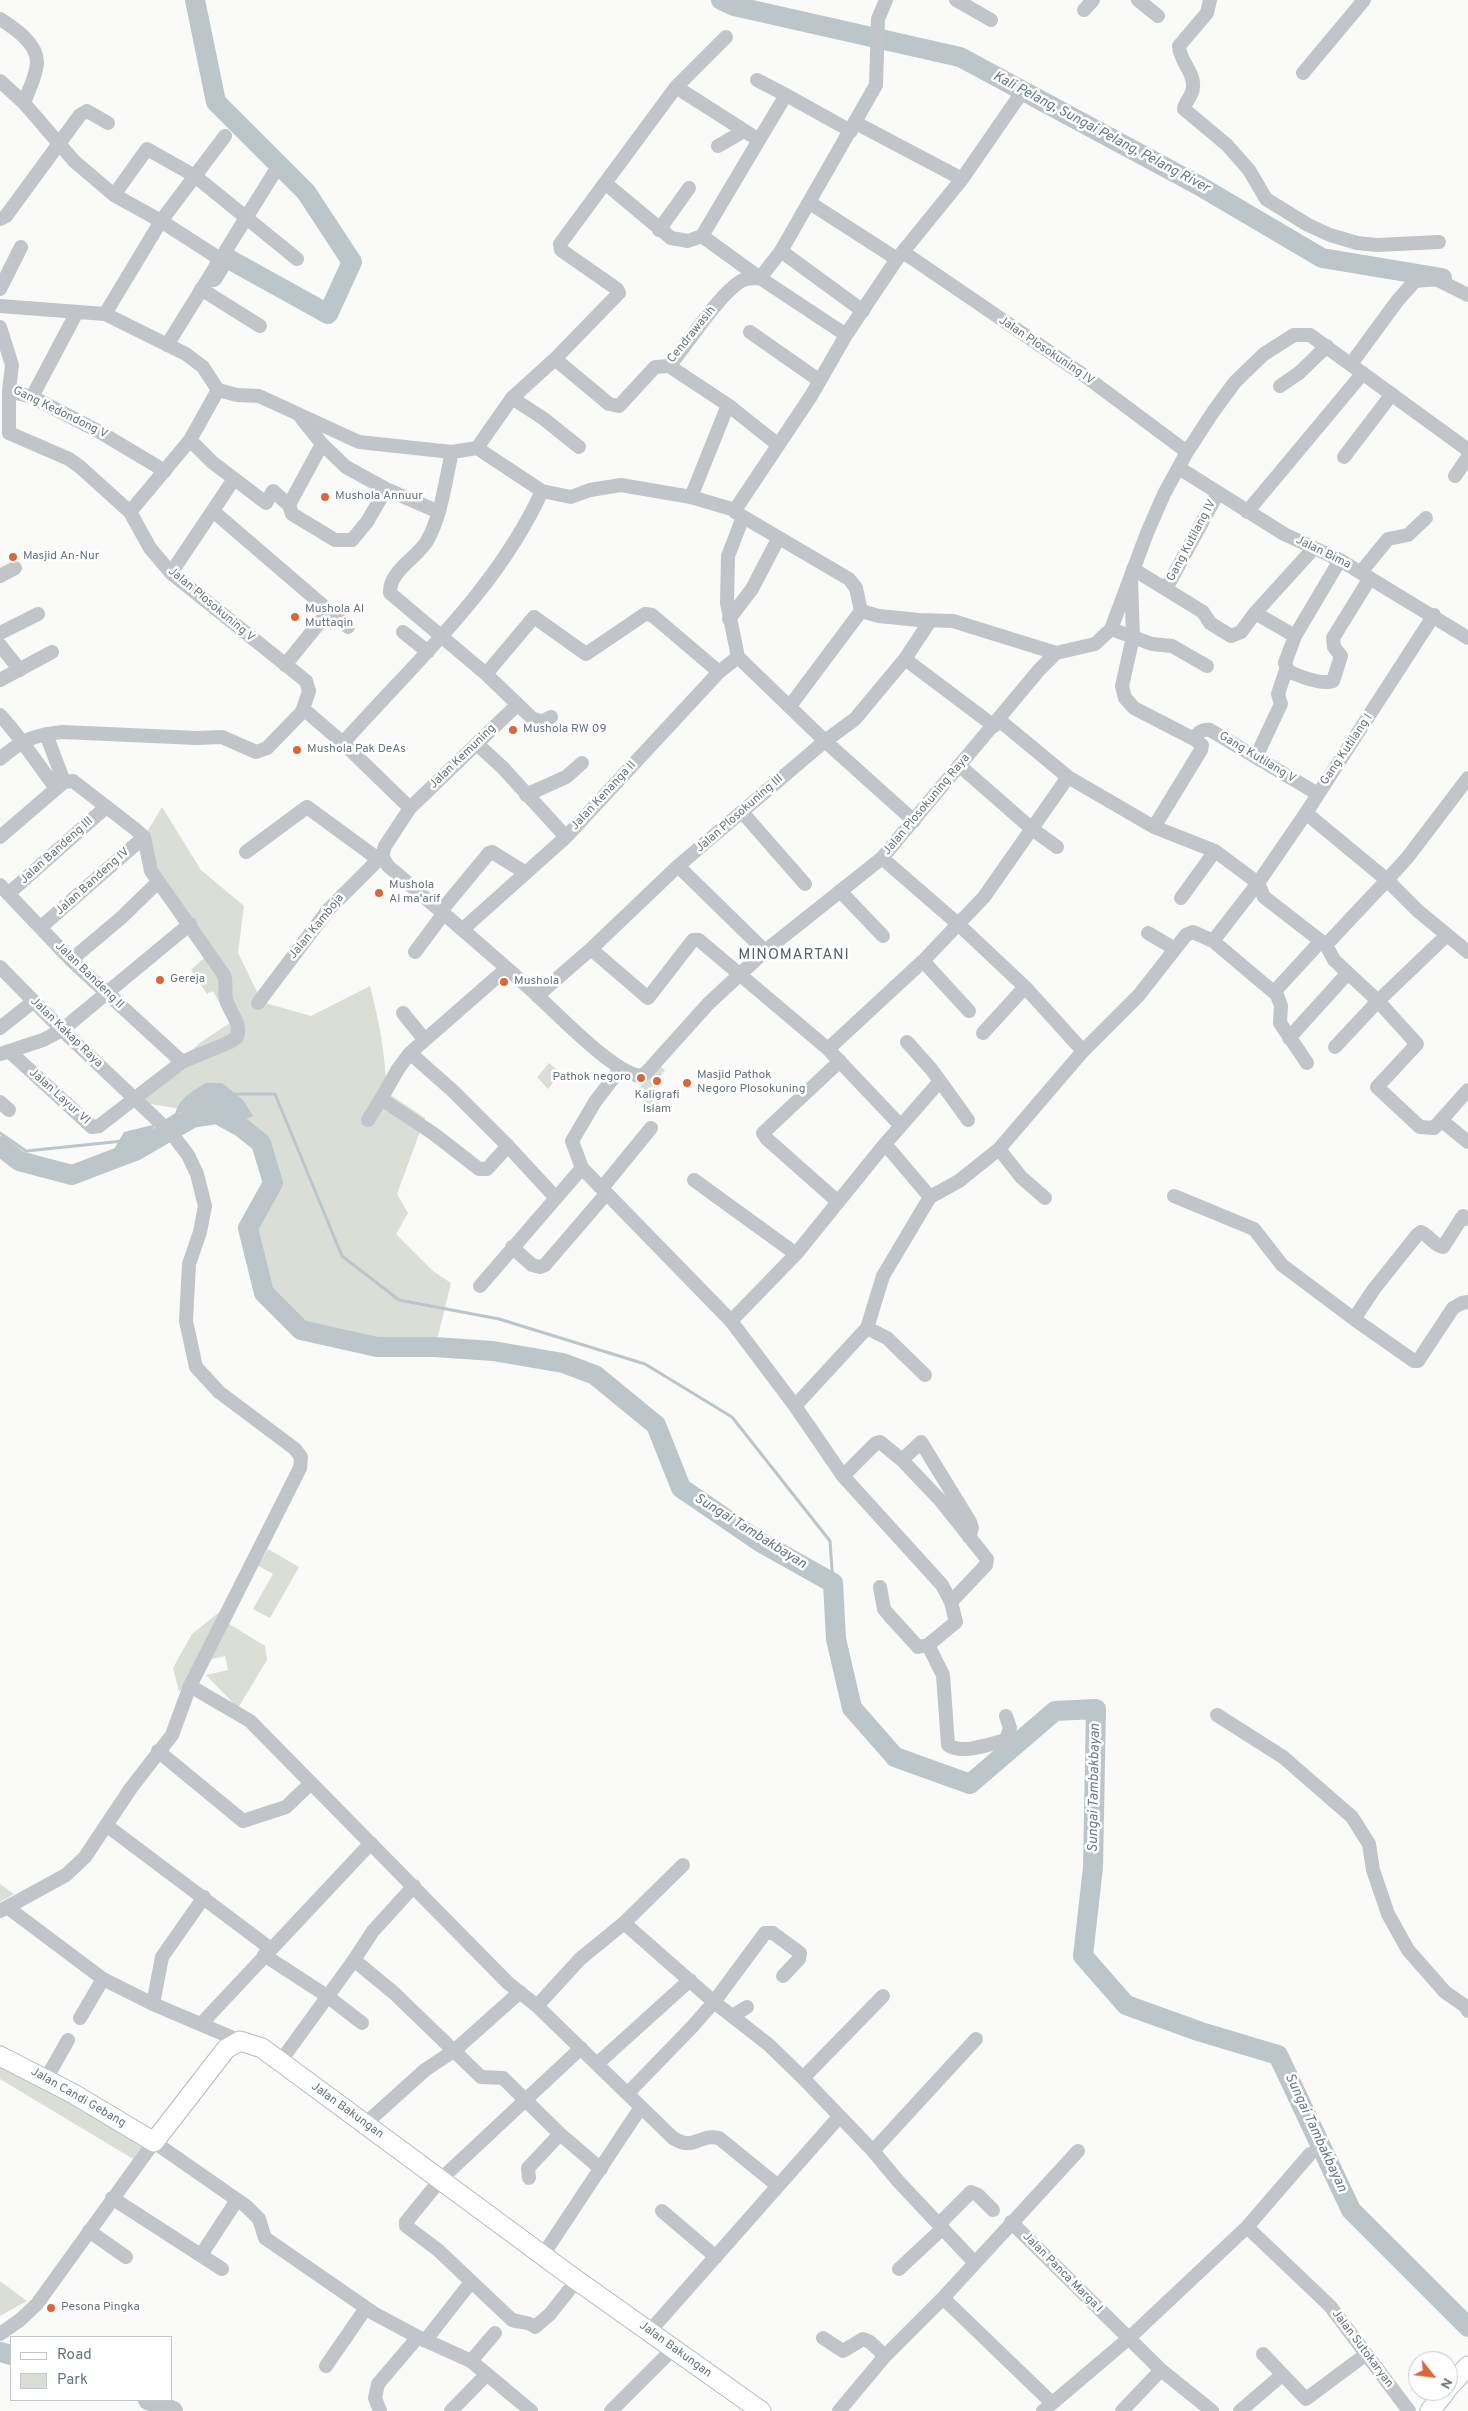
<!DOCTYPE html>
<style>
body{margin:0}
#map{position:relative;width:1468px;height:2411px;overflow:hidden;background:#fafaf8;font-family:Overpass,sans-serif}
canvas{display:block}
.legend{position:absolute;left:10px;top:2336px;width:162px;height:65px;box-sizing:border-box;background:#fff;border:1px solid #c2c7cd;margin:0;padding:6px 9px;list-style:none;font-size:15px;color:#667481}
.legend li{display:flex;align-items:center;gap:10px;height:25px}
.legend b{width:25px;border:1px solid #c2c7cd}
.north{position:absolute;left:1408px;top:2351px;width:50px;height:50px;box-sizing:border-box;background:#fff;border:1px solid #c2c7cd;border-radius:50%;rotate:119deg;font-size:14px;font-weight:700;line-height:20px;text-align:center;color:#667481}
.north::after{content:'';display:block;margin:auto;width:18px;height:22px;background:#d96739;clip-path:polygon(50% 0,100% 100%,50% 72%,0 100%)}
</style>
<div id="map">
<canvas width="1468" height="2411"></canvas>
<ul class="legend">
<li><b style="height:6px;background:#fff"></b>Road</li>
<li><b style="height:14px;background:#daded7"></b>Park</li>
</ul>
<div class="north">N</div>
</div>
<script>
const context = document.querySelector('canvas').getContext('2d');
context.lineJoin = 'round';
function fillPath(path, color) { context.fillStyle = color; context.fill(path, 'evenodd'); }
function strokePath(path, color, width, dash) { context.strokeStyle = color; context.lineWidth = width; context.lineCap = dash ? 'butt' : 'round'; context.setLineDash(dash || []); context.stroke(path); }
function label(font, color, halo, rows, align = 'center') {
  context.font = font + ' Overpass,sans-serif'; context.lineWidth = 5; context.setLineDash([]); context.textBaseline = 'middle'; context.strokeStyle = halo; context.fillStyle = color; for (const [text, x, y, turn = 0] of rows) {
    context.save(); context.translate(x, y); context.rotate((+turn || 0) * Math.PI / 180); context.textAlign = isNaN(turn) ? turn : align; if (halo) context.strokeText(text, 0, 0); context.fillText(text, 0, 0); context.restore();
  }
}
fillPath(new Path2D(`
 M162,807l39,63 43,36 -6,47 24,49 49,14 59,-30c9,36 16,69 16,106l39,26 -28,76 11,19 -12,21 37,37 18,12 -14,57h-58l-75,-17 -40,-37 -13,-57 26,-45 -14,-48 -43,-29 -33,3 -55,-9 69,-59 29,-19 -17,-32 -6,3 -16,-24 14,-13 -56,-85 -5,-35z
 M549,1063l12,10 -13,16 -11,-12z
 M656,1064l9,6 -14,18 12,10 -8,11 -20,-15z
 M268,1549l31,18 -29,51 -17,-9 20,-35 -15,-8z
 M222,1610l-27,63 -16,19 -6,-24 6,-11 13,-23z
 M226,1622l39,24 2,14 -29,48 -32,-33 22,-5 -3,-14 -22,5z
 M0,1884l14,10 -14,8z
 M0,2051l155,85 -20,24 -135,-81z
 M0,2281l27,20 -27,15z`), '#daded7');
fillPath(new Path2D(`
 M206,1083h16l21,17 10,16 -13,5 -20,-14 -33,3 -12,5c3,-16 17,-24 31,-32z
 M157,1124l-22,27 -20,9 -2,-9 11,-19z`), '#bbc5ca');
strokePath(new Path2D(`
 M234,1094h41l67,162 57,44 100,19 146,45 87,53 98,124 3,42
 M164,1122l14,-9
 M0,1133l26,18 97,-10`), '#bbc5ca', 3);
strokePath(new Path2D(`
 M195,0l21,102 90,90 46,70 -24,52 -103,-57 -12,20
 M721,0l13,6 226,51 238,128 124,73 120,20
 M0,1146l19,15 53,14 63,-24 57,-33 25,-4 24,13 20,16 12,40 -25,45 16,65 37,37 76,17h57l59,4 70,12 32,12 61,50 25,63 79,54 73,41 3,56 16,69 43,49 75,27 85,-73 41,-2 -3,158 -10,89 43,49 75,27 77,23 73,155 117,117
 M0,2352l11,3
 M148,2400l25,11`), '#bbc5ca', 20);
const major = new Path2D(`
 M0,2056l72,37 82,49 72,-93 14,-8 22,7 306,226 193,137
 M1448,2388l20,-22
 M1430,2411l16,-20`);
strokePath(major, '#b5b9be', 21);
strokePath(new Path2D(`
 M956,0l35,20
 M1138,0l20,16
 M1210,0l-3,13 -28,33c0,14 16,27 14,41 0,9 -8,14 -9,22l43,36 22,25 17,29 42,26 22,10 27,8 20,2 62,-3
 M1084,10l9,-10
 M0,19c14,9 37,24 37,43 0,13 -9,29 -13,41
 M1303,73l61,-73
 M757,80l29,15
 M0,81l24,22 50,58 40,34 47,26 59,38
 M676,87l83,53 -57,96 58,42 86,57
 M759,140l27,-45 65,36
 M718,146l26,-15
 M962,179l56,-81
 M605,183l66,55 17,3 14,-5
 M114,195l33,-46 48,27 102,83
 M810,203l87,56
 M0,219l6,-3 74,-101 7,-4 21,12
 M659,230l30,-42
 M781,251l82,60
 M903,252l182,124 102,76
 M0,289l21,-42
 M201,289l59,37
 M0,306l105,8 81,40 17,13 15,23 19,5 22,1 100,46 93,10 25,-4 65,43 29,6 19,-7 31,-5 70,12 44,13 76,-114 35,-61 51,-76 65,-80 -106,-56
 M105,314l56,-93 64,-85
 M0,327l12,38 -3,26v42l60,26 10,7 51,46 20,36 21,25 135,108 3,10 -7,21
 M750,332l70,49
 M167,345l107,-172
 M555,359l64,-66 -2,-4 -56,-39 -1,-6 116,-157 50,-50
 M1351,364l47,-64 17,-19 21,-2 32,16
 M669,366l59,39 49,39
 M1280,386l19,-13 28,-27
 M9,391l23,6 66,34 67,40
 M32,397l45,-85
 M512,398l32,21 35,28
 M190,440l22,22 54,41 7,-12 16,14 3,9 43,26h17l15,-18 19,-33
 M322,444l24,23 40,22 53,23
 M477,448l35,-50 43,-39 54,45 10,2 36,-39 14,-1c18,-21 50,-72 72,-85 6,-3 12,-3 19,-3l21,-27 95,-166 2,-66 8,-19
 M452,452c-7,30 -10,62 -25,89 -10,17 -38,30 -37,52l96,81 47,45 10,2 8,-4
 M1344,457l48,-63
 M1179,468l105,66 56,26 128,78
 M1455,476l13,-19
 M691,497l37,-92
 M289,505l33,-61 -24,-30
 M213,511l135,116
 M130,512l60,-72 28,-50
 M735,512l114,67 7,9 5,23 18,5 40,4 34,1 103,32
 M1247,512l116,-139
 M743,517l-15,39 -1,47 11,54 87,84 89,80
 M1340,560l-45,76 -10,27 3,8c11,5 33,14 45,10l8,-25 -7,-9 -1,-9 37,-60
 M1133,569l70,43 7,11 21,13 10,-4 14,-19 40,23
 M1361,572l27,-33 20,-4 18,-17
 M171,573l63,-94
 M0,576l15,-8
 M1131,579l2,58 -11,49 3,12 9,10 60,31c4,-7 8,-10 16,-9l108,64
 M1166,589l52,-96
 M1255,613l59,-65
 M729,619l23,-30 26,-50
 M1111,629l41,15 20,2 35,20
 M403,632l25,20
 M0,633l38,-19
 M0,645l20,25
 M905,659l89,67
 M285,665l44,-54
 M486,674l48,-57 52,37 59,-40 7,1 67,57
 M0,680l52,-28
 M790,706l71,-95
 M0,715c21,22 37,49 56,73
 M999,720l69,57 86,50 61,24 43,32 6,14 62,48 61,-65 -81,-67
 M46,734l18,48
 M343,743c71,-80 154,-153 199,-252
 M477,744l26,24 63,69
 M1256,757l25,-53 -3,-10 8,-24
 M0,759c22,-19 33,-24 62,-27l135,6 25,-1 34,15 11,-4 35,-36h5l36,31 67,65 -25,38 -3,10 6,10c47,40 93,79 139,120 24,21 83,85 113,90l6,-3 62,-69 57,-53 117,-93 157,-188 17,-17 39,-9 16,-15 36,-96 17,-39 23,-42 26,-40 22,-30 29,-28 30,-19h16l158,115
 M960,766l72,63 25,18
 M1468,778l-61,80 -20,22 31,31 50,41
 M526,795l40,-18 16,-14
 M410,808l106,-102
 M742,812l63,72
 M1154,827l47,-77 1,-5 -8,-6
 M0,837l64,-55 9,-1 62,48 9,8 7,34 73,104c3,8 0,16 2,24 3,13 16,24 11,38l-7,5 -48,20 -83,64 -7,1 -82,-75
 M246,852l61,-45 71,52
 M882,858l76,66 67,63 58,64
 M678,866l87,85
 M0,885l71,75 111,102
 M840,891l43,45
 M8,894l97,-86
 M1181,898l34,-47
 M441,911l48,-58 3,-1 34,21
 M41,927l103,-90
 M463,929l103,-92 153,-165 19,-15
 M1148,933l27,16
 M1213,941l64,54 4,11 -1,17 27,40
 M1326,945l8,15 44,41 69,-66
 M591,949l57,49 45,-58h6l129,109 72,76
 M415,952l29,-39
 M71,960l50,-42 37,-36
 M923,961l46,50
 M0,967l62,63 110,104 16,21 9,19 8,32 -5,26 -11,32 -3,57 10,46 23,25 76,57 6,8 -1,11 -110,218 -18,49 -41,53 -46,69 -19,18 -66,36
 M506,969l-96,84 -12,16 -17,30 53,35 45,35h8l21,-23 47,51
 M1274,992l47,-51
 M537,996l54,-47 87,-83 147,-125 30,-22 50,-60 25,-38
 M258,1003l70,-93 54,-54
 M403,1013l21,26
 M0,1028l34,-27
 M983,1033l42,-46
 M1289,1038l58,-64
 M907,1042l25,28 36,50
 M1335,1047l43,-46 39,43 -40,43 43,40 14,1 34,-38
 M828,1049l95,-88 61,-64 84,-120
 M410,1053l43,38 55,55
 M0,1054l43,-14 19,-10 128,-106
 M621,1068l-26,34 -23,39 10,27 149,153 64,85 48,70 99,109 9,17 5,20 -28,23 15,30 5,70c14,10 42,-1 58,-5l4,-12 -4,-12
 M0,1102l9,8
 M368,1120l13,-21
 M1441,1120l27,22
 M885,1144l45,53
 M999,1149l22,28 24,21
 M694,1180l102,74
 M602,1188l49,-60
 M1174,1196l80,33 28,36 72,54
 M837,1201l-70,-62 -4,-6 77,-72
 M1468,1219l-5,-3 -20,31c-9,-1 -14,-12 -22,-15l-4,3 -43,54 -20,30 60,42h4l35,-53 9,-5 6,-1
 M512,1247l20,18 8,2 5,-2 61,-71
 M480,1286l102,-118
 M731,1321l65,-67 89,-110 55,-63
 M867,1328l20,10 38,37
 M795,1406l72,-78 16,-52 47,-79 29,-16 40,-32 84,-98 56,-56 47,-60 7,-3 20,9 45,-58 48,-70 128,-198
 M902,1460l19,-18 49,80 2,6 -3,9
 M843,1476l33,-33 4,-1 22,18 38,40 47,59 -1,6 -35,37
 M880,1587l4,22 4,5 30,33 10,-2
 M190,1686l60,35 258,262 29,23 136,132c22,14 26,-5 46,0l59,48
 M1217,1715l66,42 69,60 17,27 4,26 15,44 20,36 37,42 20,14 3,5
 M158,1751l85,70 43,-14 25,-24
 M106,1825l165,124
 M7,1907l96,72 50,25 87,37
 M624,1923l90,79 55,43 34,33 70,73 25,30 76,81
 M264,1955l63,41 35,27
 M354,1960l40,33 87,84 22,1 57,56 41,35
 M153,2004l9,-47 42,-60
 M537,2006l43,-47 44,-36 59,-58
 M732,2016l15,-9
 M80,2018l23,-39
 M201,2024l170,-181
 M280,2062l74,-102 19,-29 41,-45
 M597,2064l93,-84
 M803,2078l80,-82
 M46,2079l22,-39
 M628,2093l64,-66 22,-25 51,-69h8l27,20 -1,6 -16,17
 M365,2124l60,-54 30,-20 65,-58
 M873,2151l103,-112
 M529,2178l-1,-10 32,-34
 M112,2198l110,71
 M662,2211l54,46
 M1011,2222l150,148 51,41
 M939,2224l32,-32 7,3 15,15
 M1247,2227l83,79 79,105
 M89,2231l37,26
 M201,2255l36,-55
 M543,2255l98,-148
 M899,2269l44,-41
 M577,2280l-27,34 -15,13c-7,-6 -14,-4 -23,-7l-74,-70 -32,-24v-4l35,-43 140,-131
 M943,2298l109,105
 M649,2332l190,-215
 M0,2334l20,-14 17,-16 117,-162 92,64 13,13 6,19 110,76 43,23 53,24 60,50
 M823,2338l20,13 20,-12 7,3 15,14
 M425,2341l46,-59
 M1263,2354l43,45 59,-44
 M471,2361l24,-28
 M326,2366l40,-58
 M380,2411l-5,-13 3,-14 40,-47
 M451,2411l36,-37
 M611,2411l62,-62
 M839,2411l46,-55 58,-58 135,-147
 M1043,2411l85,-72 119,-112 63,-73
 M1122,2411l39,-41
 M1240,2411l42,-36`), '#c1c5c9', 14);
strokePath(major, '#fff', 19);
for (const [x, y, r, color] of [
 [325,497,5,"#d96739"],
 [13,557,5,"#d96739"],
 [295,617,5,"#d96739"],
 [513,730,5,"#d96739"],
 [297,750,5,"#d96739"],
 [379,893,5,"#d96739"],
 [160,980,5,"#d96739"],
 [504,982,5,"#d96739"],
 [641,1078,5,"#d96739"],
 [657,1081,5,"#d96739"],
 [687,1083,5,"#d96739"],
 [51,2308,5,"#d96739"]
]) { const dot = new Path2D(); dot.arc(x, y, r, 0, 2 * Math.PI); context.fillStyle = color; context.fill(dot); strokePath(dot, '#fff', 2); }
label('12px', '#667481', '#fff', [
 ["Cendrawasih",692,335,-51],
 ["Jalan Plosokuning IV",1046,351,34],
 ["Gang Kedondong V",60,413,26],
 ["Gang Kutilang IV",1192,541,-62],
 ["Jalan Bima",1323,553,26],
 ["Jalan Plosokuning V",211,605,40],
 ["Gang Kutilang I",1347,750,-56],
 ["Jalan Kemuning",463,757,-44],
 ["Gang Kutilang V",1257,758,31],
 ["Jalan Kenanga II",604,796,-47],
 ["Jalan Plosokuning Raya",927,805,-50],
 ["Jalan Plosokuning III",740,814,-41],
 ["Jalan Bandeng III",57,851,-42],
 ["Jalan Bandeng IV",93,882,-42],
 ["Jalan Kamboja",317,927,-51],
 ["Jalan Bandeng II",89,976,44],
 ["Jalan Kakap Raya",66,1033,44],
 ["Jalan Layur VI",59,1097,42],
 ["Jalan Candi Gebang",78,2098,30],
 ["Jalan Bakungan",347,2111,36],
 ["Jalan Panca Marga I",1062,2273,45],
 ["Jalan Sutokaryan",1362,2349,53],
 ["Jalan Bakungan",675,2350,36]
]);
label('12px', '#667481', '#fff', [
 ["Mushola Annuur",335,497],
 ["Masjid An-Nur",23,557],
 ["Mushola Al",305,610],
 ["Muttaqin",305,624],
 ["Mushola RW 09",523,730],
 ["Mushola Pak DeAs",307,750],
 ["Mushola",389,886],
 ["Al ma'arif",389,900],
 ["Gereja",170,980],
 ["Mushola",514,982],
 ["Masjid Pathok",697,1076],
 ["Negoro Plosokuning",697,1090],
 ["Pathok negoro",631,1078,"right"],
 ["Kaligrafi",657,1096,"center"],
 ["Islam",657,1110,"center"],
 ["Pesona Pingka",61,2308]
], 'left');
label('italic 14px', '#677982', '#fff', [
 ["Kali Pelang, Sungai Pelang, Pelang River",1101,133,28],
 ["Sungai Tambakbayan",750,1532,32],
 ["Sungai Tambakbayan",1095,1788,-89],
 ["Sungai Tambakbayan",1315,2133,65]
]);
context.letterSpacing = '1px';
label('15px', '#58626d', '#fff', [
 ["MINOMARTANI",794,956]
]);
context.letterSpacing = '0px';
</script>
